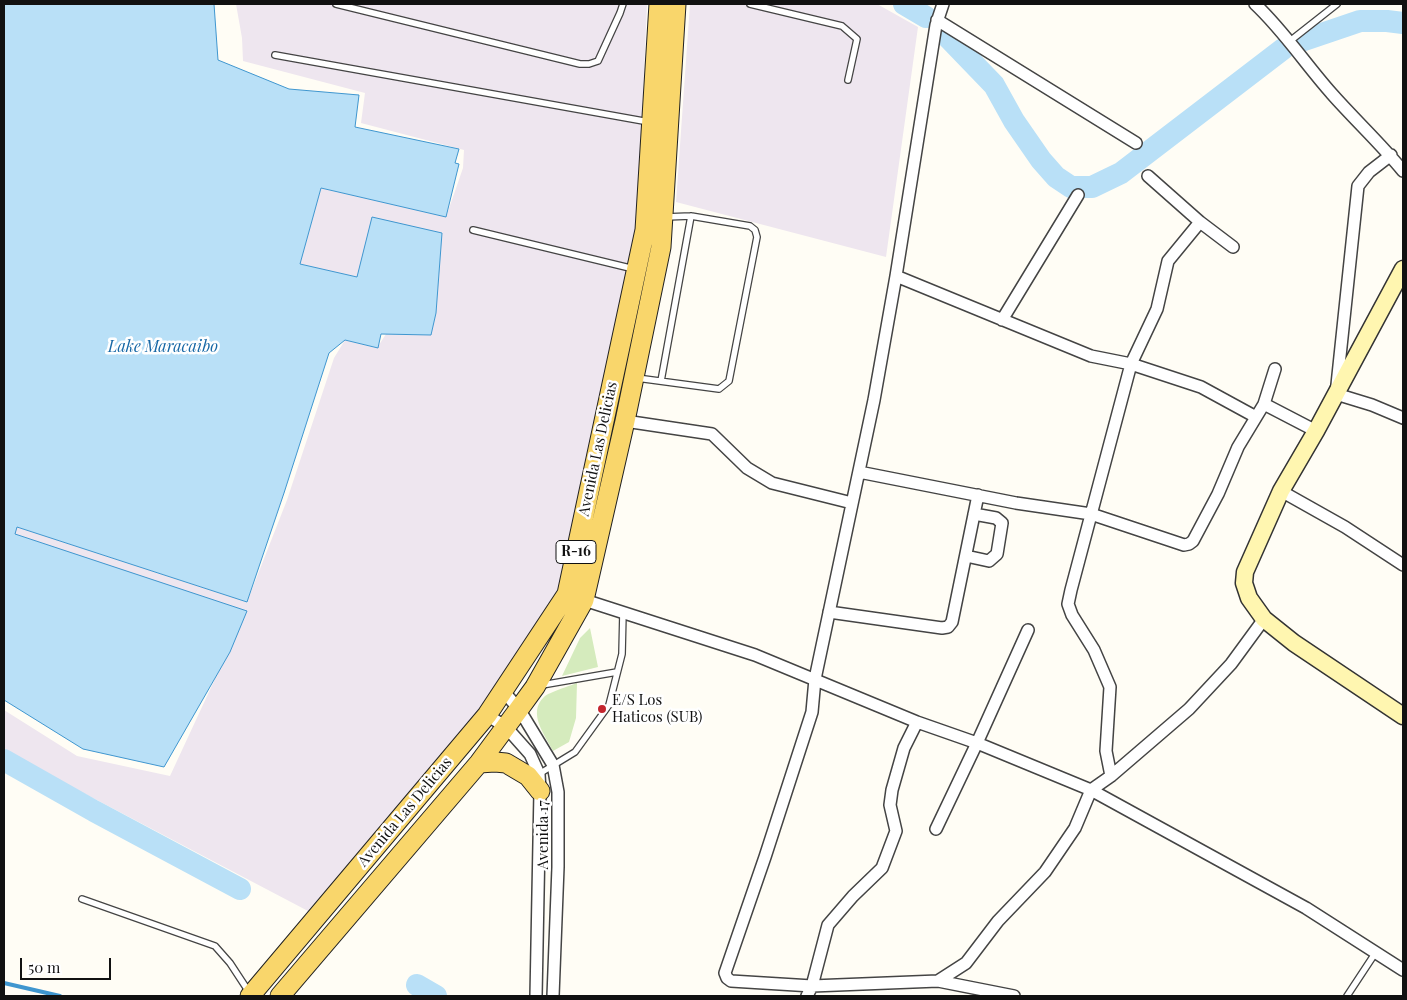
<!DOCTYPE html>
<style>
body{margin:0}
#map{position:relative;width:1407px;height:1000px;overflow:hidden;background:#fffdf5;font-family:"Playfair Display",serif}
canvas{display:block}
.frame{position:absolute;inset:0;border:5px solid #111;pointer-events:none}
.scale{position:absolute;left:20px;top:958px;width:91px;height:22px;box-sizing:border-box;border:2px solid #111;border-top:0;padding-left:6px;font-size:15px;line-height:18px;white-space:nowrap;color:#111;-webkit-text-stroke:4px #fff;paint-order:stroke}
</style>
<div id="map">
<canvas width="1407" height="1000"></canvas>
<div class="frame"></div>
<div class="scale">50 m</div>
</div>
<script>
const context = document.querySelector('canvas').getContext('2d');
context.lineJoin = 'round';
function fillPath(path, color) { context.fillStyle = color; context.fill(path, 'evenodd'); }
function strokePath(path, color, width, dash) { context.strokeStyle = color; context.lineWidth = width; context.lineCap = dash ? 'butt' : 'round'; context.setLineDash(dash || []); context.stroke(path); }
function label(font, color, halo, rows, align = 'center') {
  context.font = font + ' "Playfair Display",serif'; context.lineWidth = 5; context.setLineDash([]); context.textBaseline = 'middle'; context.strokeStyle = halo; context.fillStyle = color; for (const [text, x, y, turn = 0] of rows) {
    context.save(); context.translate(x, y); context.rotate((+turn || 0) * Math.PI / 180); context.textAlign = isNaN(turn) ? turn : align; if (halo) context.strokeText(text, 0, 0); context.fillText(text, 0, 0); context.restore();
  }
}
fillPath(new Path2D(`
 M236,4h411l-9,206 1,17 -78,358 -75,116 -178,210 -255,-134 -49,-29v-38l73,46 93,20 76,-164 -232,-78 3,-7 230,75 40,-102 47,-142 11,-18 32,8 9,-14 45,1 5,-22 6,-81 -85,45 -57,-13 21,-76 125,29 17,-49 1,-18 -103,-27 4,-30 -122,-32 -1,-23z
 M690,4h187l41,23 -32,230 -210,-55z`), '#eee6ef');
fillPath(new Path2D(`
 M590,628l8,39 -36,9 18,-38z
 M577,683l-1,35 -7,24 -16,9c-8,-16 -26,-38 -9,-54 5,-5 26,-11 33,-14z`), '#d5ebbd');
const water = new Path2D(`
 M4,4h210l4,56 71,29 70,6 -4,32 104,22 -4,14 4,1 -13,53 -125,-29 -21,76 57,13 15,-60 70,16 -6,80 -5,22 -50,-1 -3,14 -33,-8 -16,13 -45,140 -37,109 -230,-75 -2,7 232,77 -17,41 -66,115 -81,-18 -79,-49z`);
fillPath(water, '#b9e0f7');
strokePath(water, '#3f96cf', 1);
strokePath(new Path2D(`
 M4,983l56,13`), '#3f96cf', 4);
strokePath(new Path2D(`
 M904,4l22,13
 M940,29l54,56 20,36 27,39 15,17 15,10h21l29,-14 162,-124
 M1304,40l56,-19h27l16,2
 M4,760l90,51 146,78
 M417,985l19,11`), '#b9e0f7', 22);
const lane = new Path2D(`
 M336,4l244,60h9l9,-3 22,-48 3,-9
 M750,4l92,22 15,13 -9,41
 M1290,41l47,-37
 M275,55l374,67
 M473,230l161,39
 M637,378l82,11 10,-8 28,-144 -2,-7 -5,-4 -59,-10 -26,1
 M661,381l30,-165
 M542,685l75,-13
 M539,774l36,-22 34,-47 13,-51 1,-42
 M82,899l133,47 15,17 19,29
 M1347,996l29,-44`);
const street = new Path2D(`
 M943,4l-7,21 -40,251 -22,124 -59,279 -3,33 -47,145 -40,116 2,5 4,3 81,5 126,-5 76,15
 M1255,4c29,27 51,61 77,90 23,26 49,50 71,77
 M937,20l199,123
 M1391,155l-22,17 -11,14 -22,208 36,11 31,13
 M1148,176l52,46
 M896,276l195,80 40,8 70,23 55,30
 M1002,320l76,-125
 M1264,404l52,27
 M625,421l87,13 35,34 25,15 80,20
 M859,472l157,31 75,11 93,31 5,-1 4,-3 25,-47 20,-47 26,-43 11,-35
 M1281,491l64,36 58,38
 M966,556l23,5 8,-7 5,-31 -6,-5 -22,-4
 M578,598l177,57 162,67 60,21 114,47 215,118 97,62
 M829,612l113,16 6,-1 4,-5 26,-127
 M503,691l16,18 34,56 5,27v75l-5,129
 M487,715l19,12 24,27 9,20 1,17 -4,205
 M1111,776l-5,-25 4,-64 -16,-37 -22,-35 -4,-11 3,-14 60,-226 26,-55 11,-48 32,-39 33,25
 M936,829l41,-86 51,-113
 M938,981l28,-18 32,-42 47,-49 30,-44 16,-38 20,-14 78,-67 42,-45 33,-45
 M807,996l5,-10 16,-61 25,-29 29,-28 14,-37 -6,-26 2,-15 12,-42 13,-26`);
const secondary = new Path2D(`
 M1403,269l-87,162 -35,60 -36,81 -1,11 5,15 15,21 30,24 109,73`);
const primary = new Path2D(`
 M479,763l16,-1 11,1 22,13 12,15
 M250,996l237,-281 80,-121 78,-364 14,-226
 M280,996l199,-233 40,-54 16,-22 49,-87 41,-179 36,-174 15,-243`);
strokePath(lane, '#444', 8);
strokePath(street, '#444', 14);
strokePath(secondary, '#333', 19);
strokePath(primary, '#222', 21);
strokePath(lane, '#fff', 5.5);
strokePath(street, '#fff', 11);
strokePath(secondary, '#fff6b0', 16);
strokePath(primary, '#f9d66b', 19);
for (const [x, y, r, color] of [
 [602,709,5,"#c4262e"]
]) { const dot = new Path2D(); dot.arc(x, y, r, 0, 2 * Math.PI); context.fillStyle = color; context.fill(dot); strokePath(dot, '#fff', 2); }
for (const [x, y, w] of [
 [576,552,40]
]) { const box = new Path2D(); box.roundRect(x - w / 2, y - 11.5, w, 23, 4); context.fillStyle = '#fff'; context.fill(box); strokePath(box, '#111', 1); }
label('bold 14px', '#111', null, [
 ["R-16",576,552]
]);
label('15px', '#111', '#fff', [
 ["Avenida Las Delicias",598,449,-78],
 ["Avenida Las Delicias",405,812,-50],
 ["Avenida 17",543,835,-90]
]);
label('15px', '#111', '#fff', [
 ["E/S Los",612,700],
 ["Haticos (SUB)",612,717]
], 'left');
label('italic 16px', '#1768a6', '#fff', [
 ["Lake Maracaibo",163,347]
]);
</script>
